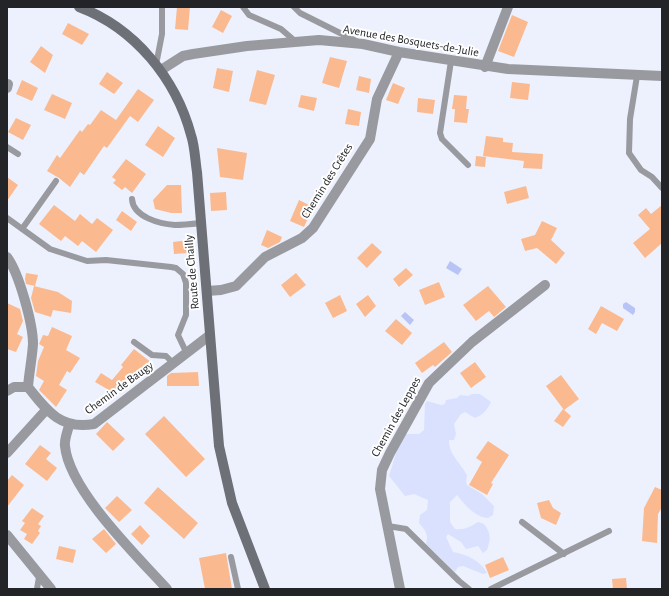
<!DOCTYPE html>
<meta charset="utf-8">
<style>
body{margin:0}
#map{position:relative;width:669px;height:596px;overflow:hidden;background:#edf1fd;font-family:"Alegreya Sans",sans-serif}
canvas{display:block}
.frame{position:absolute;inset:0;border:8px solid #222428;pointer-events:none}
</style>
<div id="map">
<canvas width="669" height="596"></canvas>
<div class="frame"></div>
</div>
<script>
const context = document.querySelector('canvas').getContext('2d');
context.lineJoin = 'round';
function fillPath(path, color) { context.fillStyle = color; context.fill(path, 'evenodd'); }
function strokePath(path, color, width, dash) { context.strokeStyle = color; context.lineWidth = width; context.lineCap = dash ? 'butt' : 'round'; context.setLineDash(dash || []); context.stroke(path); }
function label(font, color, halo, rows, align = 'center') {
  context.font = font + ' "Alegreya Sans",sans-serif'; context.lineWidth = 4; context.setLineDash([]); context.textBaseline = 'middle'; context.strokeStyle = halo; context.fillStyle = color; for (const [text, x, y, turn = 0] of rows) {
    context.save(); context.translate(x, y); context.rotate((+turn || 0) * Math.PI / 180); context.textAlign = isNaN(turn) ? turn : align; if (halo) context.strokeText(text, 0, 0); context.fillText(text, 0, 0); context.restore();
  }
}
fillPath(new Path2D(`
 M472,394h8l11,8c-4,8 -7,12 -16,16l-10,-6 -4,2 -7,10 2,10 -2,6h-5c-1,13 12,24 18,35l-1,7 1,3 15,9 12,12 -1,9 -5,3c-13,-1 -23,-13 -31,-23l-7,7v20l5,7c10,1 15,-2 23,-7l6,2c7,9 7,15 3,26l-4,3 -5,-7 -12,3 -5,-7 -13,-8 -2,3 7,15c13,2 28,9 34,21l-4,1 -20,-8 -5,1 -3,5 -29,-28c3,-10 -1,-14 -7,-21l1,-8 7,-5 1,-10 -14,-6 -9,2 -16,-20 11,-36 5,-6h14l5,-4 1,-26 2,-3 14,4 4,-1 1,-4 11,-2 3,-3 8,1z`), '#d9e1fe');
fillPath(new Path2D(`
 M450,261l12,8 -4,6 -12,-7z
 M626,302l9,6v4l-2,3 -10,-7v-4z
 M405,312l9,8 -4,5 -9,-9z`), '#b7c4f5');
fillPath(new Path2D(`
 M177,7h13l-2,23 -13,-1z
 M221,10l11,6 -9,17 -11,-6z
 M512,15l16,7 -14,35 -16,-6z
 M68,23l21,11 -7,11 -20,-11z
 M41,46l12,9 -8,18 -15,-11z
 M330,57l17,4 -8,27 -17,-5z
 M217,68l16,3 -4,21 -16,-4z
 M257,70l18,5 -9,30 -17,-4z
 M107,72l16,11 -9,11 -15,-10z
 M359,76l12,3 -2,14 -13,-3z
 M22,80l16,8 -6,13 -16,-7z
 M512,82l18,2 -2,16 -18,-2z
 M393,83l12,5 -7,16 -12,-4z
 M138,89l16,11 -16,22 -8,-6 -23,32 -3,-2 -20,29 -4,-3 -10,15 -11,-9 -12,-7 10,-16 3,3 20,-28 2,2 6,-8 2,1 11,-15 15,10z
 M52,94l20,9 -7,16 -21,-9z
 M301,95l16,3 -3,13 -16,-4z
 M454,95l13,1 -1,13h3l-2,14 -13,-1 1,-13h-3z
 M418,98l17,2 -2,14 -16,-2z
 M348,109l13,3 -2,14 -14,-2z
 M16,118l15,7 -8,15 -15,-8z
 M158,126l17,12 -12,19 -18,-12z
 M486,136l17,2v4l10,1 -1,9 31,2 -1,15 -19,-1 1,-7 -41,-5z
 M217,148l30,5 -4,27 -23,-3z
 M476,156l10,1 -1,10 -10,-1z
 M126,159l20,15 -14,19 -7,-6 -3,3 -9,-7 3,-3 -4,-3z
 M7,177l11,8 -11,16z
 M167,185h14l1,28h-11l-16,-4 -2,-9z
 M526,186l3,12 -22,6 -3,-12z
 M226,192l1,18 -16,1 -1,-18z
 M299,200l14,7 -9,20 -14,-6z
 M54,205l21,16 5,-7 12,10 5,-6 16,12 -17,22 -14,-11 -4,5 -13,-10 -4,5 -22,-17z
 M662,205v38l-17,15 -12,-15 17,-14 -12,-14 8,-7 5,6z
 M122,211l15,11 -6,9 -15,-11z
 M542,221l15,7 -6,12 14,13 -9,11 -19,-16 -12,3 -4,-12 14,-4z
 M267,230l15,7 -2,5 -12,6 -7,-3z
 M188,240l1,13 -15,1 -1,-12z
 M372,243l10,9 -15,16 -10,-10z
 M406,268l7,7 -14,12 -6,-8z
 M26,273l12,2 -3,11 -9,-2 -1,-5z
 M296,273l10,12 -16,12 -9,-12z
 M439,282l6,15 -20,8 -6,-15z
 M34,286l24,6 14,9 -1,12 -18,-3 -2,7 -16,-5 -4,-14z
 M488,286l18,21 -12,10 -5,-6 -13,10 -13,-16z
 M340,295l7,16 -14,7 -8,-15z
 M368,295l8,11 -11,11 -9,-13z
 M7,303l13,6 3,12 -6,13 6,3 -7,15 -9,-3z
 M601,306l23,13 -7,12 -15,-8 -6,11 -8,-5z
 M396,319l16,14 -10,12 -17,-14z
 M52,327l20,9 -6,14 14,8 -10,15 -3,-2 -8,14 8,5 -11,17 -17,-17 5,-9 -8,-5 2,-15 6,-14 -5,-3 4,-9 5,1z
 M444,342l8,10 -17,15 -2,-2 -11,8 -7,-10z
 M134,349l18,14 -13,16 -8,-6 -17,20 -19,-11 6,-9 11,7 11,-13 -2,-2z
 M475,362l11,15 -15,11 -11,-15z
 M198,372l1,14h-32v-10l4,-3z
 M561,375l18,24 -15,11 -18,-24z
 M563,409l8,7 -8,11 -9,-6z
 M164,416l41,43 -19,18 -41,-43z
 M107,422l18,17 -12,12 -17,-17z
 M488,441l21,14 -18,28 2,1 -6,11 -18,-10 13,-23 -6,-4z
 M40,445l11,8 -5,6 11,9 -10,13 -22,-17z
 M12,475l12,10 -17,22v-26z
 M158,487l40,36 -14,16 -40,-36z
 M655,487l7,3v17l-4,7 -1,29 -15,-2 2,-33z
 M117,496l15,14 -13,12 -14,-14z
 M549,500l4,8 8,5 -5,12 -15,-7 -4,-15z
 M32,508l12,8 -6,8 3,2 -3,5 2,2 -8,11 -8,-5 3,-5 -7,-4 5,-7 -3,-2z
 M140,525l10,11 -8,9 -11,-11z
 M104,529l12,15 -10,9 -14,-14z
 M59,546l17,4 -3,13 -17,-4z
 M226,553l6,36h-27l-6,-31z
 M503,557l6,13 -19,8 -5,-13z
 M626,578l1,11h-14l-1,-10z`), '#fbb98f');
strokePath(new Path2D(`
 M243,7l6,8 32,14 14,12
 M294,7l6,6 58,29
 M451,61l-11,72 2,6 26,26
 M156,65l6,-31v-27
 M637,76l-7,43 -1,34 12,17 11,7 10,11
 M7,147l11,7
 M132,199c1,18 28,25 43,26 8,0 17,-1 26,-2
 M7,218l43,31 37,12 19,-1 65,7 5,1 7,6 3,9v32l-8,20 9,19
 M22,229l34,-48
 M134,342l18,13 14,1 8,8
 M522,522l42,32
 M388,526l18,3 53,52 10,8
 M231,557l7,32
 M37,589l2,-12
 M491,589l118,-58`), '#989a9f', 6);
strokePath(new Path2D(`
 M485,67l23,-60
 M161,70l22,-14 10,-2 54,-8 72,-6 44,4 36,8 109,17 154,7
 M7,88l1,-4
 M7,257c12,16 26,67 26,87 -1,15 -4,29 -5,43h-14l-7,4
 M207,291l14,-1 15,-4 29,-29 37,-19 11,-10 57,-89 7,-40 22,-47
 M28,387c19,24 33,43 66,37l116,-89
 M69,425c-1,6 -5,14 -4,21 4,44 72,110 102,143
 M7,453l39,-43
 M7,535l44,54
 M400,589l-20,-100 2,-19 8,-17 39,-70 43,-41 73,-57`), '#989a9f', 10);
strokePath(new Path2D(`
 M79,7c56,21 97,72 112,128 4,12 4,25 6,37l22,274 13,57 33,86`), '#6e7077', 10);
label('12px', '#222428', '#fefefe', [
 ["Avenue des Bosquets-de-Julie",411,41,10],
 ["Chemin des Crêtes",327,181,-58],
 ["Route de Chailly",192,272,-95],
 ["Chemin de Baugy",119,388,-36],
 ["Chemin des Leppes",396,417,-61]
]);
</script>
